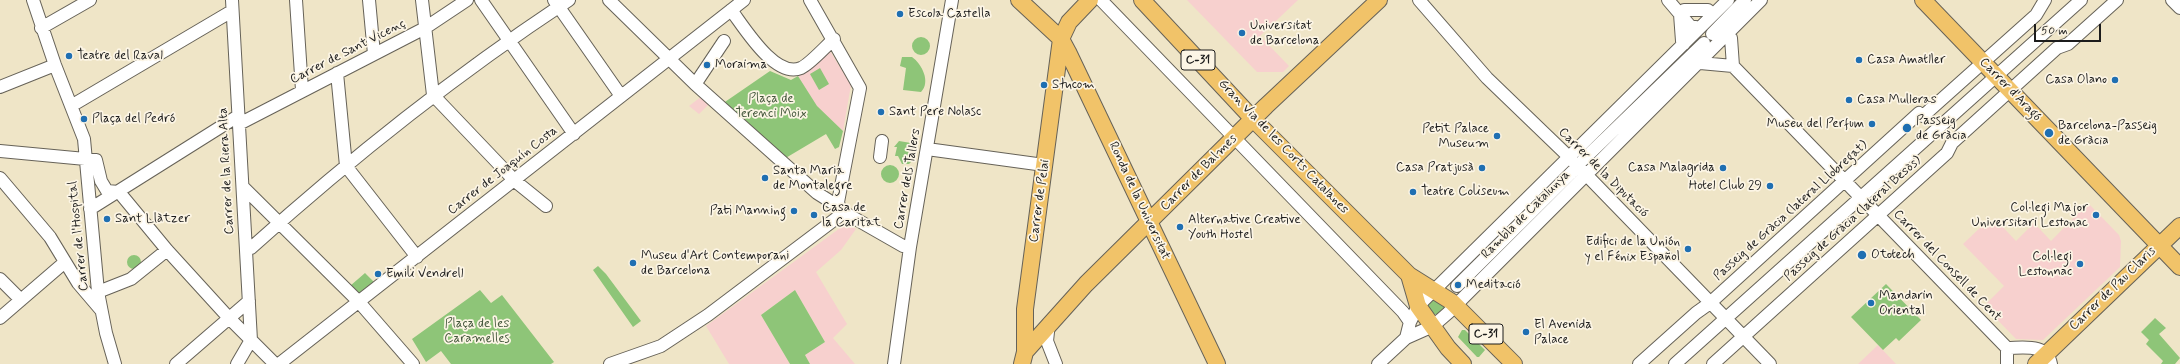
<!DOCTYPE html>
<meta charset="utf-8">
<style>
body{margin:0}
#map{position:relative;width:2180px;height:364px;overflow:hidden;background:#efe5c7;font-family:Mynerve,sans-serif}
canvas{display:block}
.scale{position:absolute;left:2034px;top:24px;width:67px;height:18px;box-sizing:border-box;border:2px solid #1c1c1c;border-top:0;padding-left:5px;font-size:12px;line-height:14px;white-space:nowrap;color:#1c1c1c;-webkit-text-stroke:3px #fcf5e5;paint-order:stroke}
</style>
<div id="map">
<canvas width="2180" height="364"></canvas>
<div class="scale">50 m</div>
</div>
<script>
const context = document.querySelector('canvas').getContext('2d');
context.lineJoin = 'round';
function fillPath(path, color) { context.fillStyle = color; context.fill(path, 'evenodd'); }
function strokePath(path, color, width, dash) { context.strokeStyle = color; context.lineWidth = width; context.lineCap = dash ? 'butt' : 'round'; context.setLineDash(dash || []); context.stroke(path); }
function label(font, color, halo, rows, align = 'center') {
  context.font = font + ' Mynerve,sans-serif'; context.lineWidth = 3.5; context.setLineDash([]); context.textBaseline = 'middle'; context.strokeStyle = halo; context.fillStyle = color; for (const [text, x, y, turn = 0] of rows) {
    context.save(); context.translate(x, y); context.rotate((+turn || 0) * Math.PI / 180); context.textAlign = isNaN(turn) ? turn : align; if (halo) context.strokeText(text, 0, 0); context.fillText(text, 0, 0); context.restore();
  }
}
fillPath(new Path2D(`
 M1187,0h111l-38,36 29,30 -6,6h-26z
 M826,51h4l21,34 -8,46 -27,-25 -18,-30z
 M702,96l8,7 -11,11 -10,-8z
 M2088,203l31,32 2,6 -1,26 -77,73 -27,-1 -32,-33 20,-20 -41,-42 22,-21 15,1 16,17 18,-18 17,18z
 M847,223l9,6 -15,21 -25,22 31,52 -14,14 22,26h-45l-5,-9 20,-13 -30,-52 -34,25 29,49h-61l-23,-38z
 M1878,345l18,19h-38z`), '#f7d0ce');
fillPath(new Path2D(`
 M912 46a9 9 0 1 1 18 0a9 9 0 1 1-18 0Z
 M902,57h10c10,7 19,25 9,35l-18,-2 3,-22 -6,-2z
 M820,68l9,16 -10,6 -9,-16z
 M770,71l21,9 7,-4 19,30 26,25 -4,16 -4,2 -9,-15 -42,25 -62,-55z
 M899,141l12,2 4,3 -2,14 -4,4h-7l-4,-8h-3l2,-9h-3z
 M881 174a9 9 0 1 1 18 0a9 9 0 1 1-18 0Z
 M127 262a7 7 0 1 1 14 0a7 7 0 1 1-14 0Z
 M598,266l8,8 35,47 -8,6 -40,-57z
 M365,273l10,10 -16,14 -9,-11z
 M1886,284l35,36 -22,21 -3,-3 -13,12 -32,-33z
 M480,290l11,13 11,-8 52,67 -3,2h-100l-10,-13 -15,11 -14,-23z
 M795,290l30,52 -20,13 5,9h-20l-29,-49z
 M1432,298l13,8v3l-7,6c-6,-1 -11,-6 -10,-12z
 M2155,318l11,10 -7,6 21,24 -5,6h-14l2,-3 -17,-17 3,-4 -8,-8z
 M1462,330h3l20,20 -6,7h-2l-19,-20z`), '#8ec578');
const minor = new Path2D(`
 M33,0l22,65 29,74 14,153 8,41 9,31
 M232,0l19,340
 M296,0l6,90
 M369,0l5,54
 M422,0l11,95 82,86 31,25
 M481,0l93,134
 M554,0l67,96
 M609,0l86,84 122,109 19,12 4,5 63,36 7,1
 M810,0l50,88 -22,114 2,8
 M1101,0l302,312 7,10
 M1419,0l68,78 82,79 201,207
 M1668,0l23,27h5
 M2172,0l8,8
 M731,10c13,17 44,69 70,58 9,-4 24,-21 33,-29
 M1680,14l2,27 2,3
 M1680,14l4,-4h24
 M41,28l49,-28
 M1712,34l33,-34
 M1731,38l2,28 274,282v16
 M1700,63l33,3
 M337,73l9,93 71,91
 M696,83l28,-42
 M0,87l55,-22
 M71,106l161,-95
 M239,124l186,-96 42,-28
 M927,149l117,16
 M0,151l96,9 5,21 6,10 12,1 48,58 62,68 46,46
 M880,157l2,-16
 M1583,160l121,-117
 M0,178l50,59 28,46 23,27
 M243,187l116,115 54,62
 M90,209l148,-93
 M246,250l5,-2c100,-90 206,-174 318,-248
 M0,279l21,21
 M1457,286l117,-116
 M98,292l33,-13 36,-29
 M0,318l65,-56
 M1049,323l-2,18 9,23
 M1406,338l4,-16 8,-16 310,-306
 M2007,348c16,0 40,-5 44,16
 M176,364l73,-63
 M237,364l14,-24
 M279,364l465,-364
 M610,364l51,-18 47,-31 130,-98 2,-7
 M894,364l16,-117 42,-247
 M1378,364l28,-26 27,-12 15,-13 313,-313
 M1639,364l57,-51 14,-10 209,-190 4,3 113,-101 9,-15
 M1675,364l406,-364
 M1713,364l234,-211 5,-10 105,-95 11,-4 49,-44`);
const major = new Path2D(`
 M1019,0l42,39 7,13 149,312
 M1142,0l111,119 156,156 43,27 62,62
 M1923,0l257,267
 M1409,275l9,31 30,42 15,16
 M1025,352l61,-68 180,-178 113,-106
 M1022,364l3,-12v-43l36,-270 8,-17 21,-22
 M2036,364l144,-138`);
strokePath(minor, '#666258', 14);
strokePath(major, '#666258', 18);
strokePath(minor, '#fff', 12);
strokePath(major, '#f1c369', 16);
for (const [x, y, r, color] of [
 [900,14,4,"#1f6fb2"],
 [1242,33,4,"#1f6fb2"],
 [69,56,4,"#1f6fb2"],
 [1859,60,4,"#1f6fb2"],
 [707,65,4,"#1f6fb2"],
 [2115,80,4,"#1f6fb2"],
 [1044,85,4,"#1f6fb2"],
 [1849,100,4,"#1f6fb2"],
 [881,112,4,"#1f6fb2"],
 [84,119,4,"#1f6fb2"],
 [1872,124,4,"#1f6fb2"],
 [1907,128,5,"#1f6fb2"],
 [2049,133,5,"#1f6fb2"],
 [1497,136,4,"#1f6fb2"],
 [1482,168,4,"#1f6fb2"],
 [1723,168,4,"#1f6fb2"],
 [765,178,4,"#1f6fb2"],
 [1770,186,4,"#1f6fb2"],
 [1413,192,4,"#1f6fb2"],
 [794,211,4,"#1f6fb2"],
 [814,215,4,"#1f6fb2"],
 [2096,215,4,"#1f6fb2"],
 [107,219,4,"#1f6fb2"],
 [1180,227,4,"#1f6fb2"],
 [1688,249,4,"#1f6fb2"],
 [1862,255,5,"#1f6fb2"],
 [633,263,4,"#1f6fb2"],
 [2080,264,4,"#1f6fb2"],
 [378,274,4,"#1f6fb2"],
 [1458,285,4,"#1f6fb2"],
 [1871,303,4,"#1f6fb2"],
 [1526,332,4,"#1f6fb2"]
]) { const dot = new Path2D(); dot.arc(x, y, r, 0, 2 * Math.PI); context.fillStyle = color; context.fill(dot); strokePath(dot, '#fcf5e5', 1.5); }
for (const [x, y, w] of [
 [1198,60,34],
 [1486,334,34]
]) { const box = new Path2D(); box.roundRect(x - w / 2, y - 10, w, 20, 3); context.fillStyle = '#fcf5e5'; context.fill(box); strokePath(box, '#1c1c1c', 1); }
label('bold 12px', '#1c1c1c', null, [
 ["C-31",1198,60],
 ["C-31",1486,334]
]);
label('13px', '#1c1c1c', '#fcf5e5', [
 ["Escola Castella",908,14],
 ["Universitat",1250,26],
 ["de Barcelona",1250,41],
 ["Teatre del Raval",77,56],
 ["Casa Amatller",1867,60],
 ["Moraima",715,65],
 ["Casa Olano",2107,80,"right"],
 ["Stucom",1052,85],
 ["Casa Mulleras",1857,100],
 ["Sant Pere Nolasc",889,112],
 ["Plaça del Pedró",92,119],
 ["Passeig",1916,121],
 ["de Gràcia",1916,136],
 ["Museu del Perfum",1864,124,"right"],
 ["Barcelona-Passeig",2058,126],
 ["de Gràcia",2058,141],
 ["Petit Palace",1489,129,"right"],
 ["Museum",1489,144,"right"],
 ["Casa Pratjusà",1474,168,"right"],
 ["Casa Malagrida",1715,168,"right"],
 ["Santa Maria",773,171],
 ["de Montalegre",773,186],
 ["Hotel Club 29",1762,186,"right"],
 ["Teatre Coliseum",1421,192],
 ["Casa de",822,208],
 ["la Caritat",822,223],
 ["Col·legi Major",2088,208,"right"],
 ["Universitari Lestonac",2088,223,"right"],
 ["Pati Manning",786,211,"right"],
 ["Sant Llàtzer",115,219],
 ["Alternative Creative",1188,220],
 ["Youth Hostel",1188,235],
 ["Edifici de la Unión",1680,242,"right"],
 ["y el Fénix Español",1680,257,"right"],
 ["Ototech",1871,255],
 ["Museu d'Art Contemporani",641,256],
 ["de Barcelona",641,271],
 ["Col·legi",2072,257,"right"],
 ["Lestonnac",2072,272,"right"],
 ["Emili Vendrell",386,274],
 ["Meditació",1466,285],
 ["Mandarin",1879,296],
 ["Oriental",1879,311],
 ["El Avenida",1534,325],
 ["Palace",1534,340]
], 'left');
label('13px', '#1c1c1c', '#fcf5e5', [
 ["Carrer de Sant Vicenç",348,52,-27],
 ["Carrer d'Aragó",2010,90,46],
 ["Gran Via de les Corts Catalanes",1283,147,46],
 ["Carrer de la Riera Alta",227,171,-93],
 ["Carrer de Joaquín Costa",503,171,-38],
 ["Carrer de Balmes",1199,173,-45],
 ["Carrer de la Diputació",1603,173,45],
 ["Carrer dels Tallers",908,179,-80],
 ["Carrer de Pelai",1040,201,-82],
 ["Ronda de la Universitat",1139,201,65],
 ["Passeig de Gràcia (lateral Llobregat)",1791,211,-42],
 ["Rambla de Catalunya",1526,215,-45],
 ["Passeig de Gràcia (lateral Besòs)",1853,219,-42],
 ["Carrer de l'Hospital",79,236,-96],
 ["Carrer del Consell de Cent",1947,266,46],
 ["Carrer de Pau Claris",2113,289,-44]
]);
label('13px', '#44573c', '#fcf5e5', [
 ["Plaça de",771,99],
 ["Terenci Moix",771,114],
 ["Plaça de les",477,324],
 ["Caramelles",477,339]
]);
</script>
